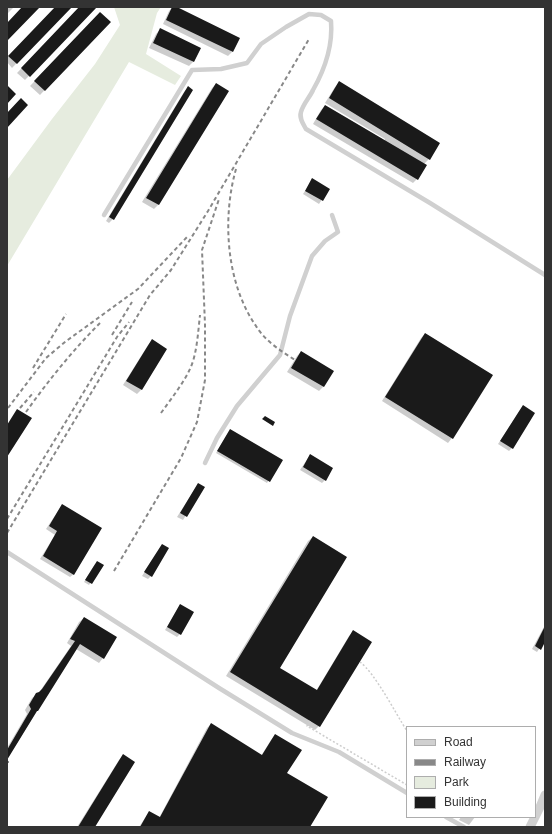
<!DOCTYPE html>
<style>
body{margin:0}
#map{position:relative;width:552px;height:834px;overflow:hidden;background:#fff;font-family:Helvetica,sans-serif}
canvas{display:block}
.frame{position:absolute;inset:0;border:8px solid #333;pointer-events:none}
.legend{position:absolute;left:406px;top:726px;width:130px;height:92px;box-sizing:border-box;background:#fff;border:1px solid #adadad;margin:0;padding:5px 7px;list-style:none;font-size:12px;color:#333}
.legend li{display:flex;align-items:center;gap:8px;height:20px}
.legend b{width:20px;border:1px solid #adadad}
</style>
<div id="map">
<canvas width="552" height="834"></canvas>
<div class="frame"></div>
<ul class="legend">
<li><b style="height:5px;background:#d0d0d0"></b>Road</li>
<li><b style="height:5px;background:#888"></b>Railway</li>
<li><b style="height:11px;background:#e6ecdf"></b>Park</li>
<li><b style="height:11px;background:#1a1a1a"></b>Building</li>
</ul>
</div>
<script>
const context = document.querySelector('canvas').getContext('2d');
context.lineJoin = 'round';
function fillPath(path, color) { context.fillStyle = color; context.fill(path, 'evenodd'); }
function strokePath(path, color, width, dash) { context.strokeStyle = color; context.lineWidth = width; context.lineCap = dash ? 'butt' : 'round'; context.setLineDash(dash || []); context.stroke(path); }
fillPath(new Path2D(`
 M114,7h47l-4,6 -11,41 35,22 -6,9 -46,-23 -122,204v-86l45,-61 43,-55 25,-39z`), '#e6ecdf');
fillPath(new Path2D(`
 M7,7h7l-7,7z
 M56,7h15l-59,61 -5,-6v-4z
 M80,7l15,1 -70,72 -8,-7z
 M173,7h2l57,45 -4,4 -65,-32 6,-13z
 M100,13l9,9 -69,73 -10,-9z
 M160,30l33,32 -4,4 -40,-18 7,-14z
 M339,83l90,76 -5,5 -7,15 -4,4 -100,-59 8,-14 4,-4 59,35 1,-2 -60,-36 10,-16z
 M216,84l12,7 -70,114 -4,4 -12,-7 70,-114z
 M188,88l-75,131 -4,4 -3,-2 78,-129z
 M312,180l17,9 -10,15 -16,-10z
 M425,334l27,104 -4,5 -66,-42 39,-63z
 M152,341l14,8 -25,41 -4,4 -14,-9 25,-40z
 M301,352l32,19 -10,16 -4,4 -32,-19 10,-16z
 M523,406l-11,42 -3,3 -11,-7z
 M230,430l51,31 -14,22 -51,-30z
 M310,455l15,25 -3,3 -22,-13z
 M198,484l5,4 -20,32 -6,-3z
 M62,505l12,69 -4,3 -30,-18 15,-24 -9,-6z
 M313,537l-35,131 38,23 33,-55 4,-4 -34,94 -4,4 -89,-54 82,-135z
 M162,545l-11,31 -3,3 -6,-3z
 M95,564l8,2 -14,19 -5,-3z
 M180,605v29l-3,3 -12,-7z
 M84,618l32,20 -13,20 -4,5 -23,-14 -69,110v-11l20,-34 -2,-4 7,-12 6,-4 33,-48 -4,-3 12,-21z
 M545,625v15l-8,12 -5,-3z
 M211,724l50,32 10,-16 4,-5 10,38 23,54h-169l10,-15 10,6 48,-90z
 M123,756l-30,71h-16l42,-67z
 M461,817h14l-6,8 -10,-5z`), '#0003');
fillPath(new Path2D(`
 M22,7h18l-33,34v-18z
 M55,7h17l-55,57 -9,-8z
 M79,7h18l-67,70 -9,-9z
 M172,7h5l63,31 -7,14 -67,-32z
 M100,12l11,10 -66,69 -11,-10z
 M160,28l41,20 -7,14 -41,-19z
 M339,81l101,62 -10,17 -101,-62z
 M216,83l13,8 -70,114 -13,-7z
 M7,85l9,9 -9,10z
 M188,86l5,4 -79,130 -5,-3z
 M21,98l7,7 -21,23v-15z
 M325,105l102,60 -9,15 -102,-61z
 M312,178l18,11 -7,12 -18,-10z
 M425,333l68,42 -40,64 -68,-42z
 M152,339l15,10 -25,41 -16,-9z
 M301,351l33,20 -10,16 -33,-19z
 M523,405l12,8 -22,36 -13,-8z
 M17,409l15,9 -25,39v-32z
 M265,416l10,6 -2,4 -11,-7z
 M230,429l53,31 -13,22 -53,-31z
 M310,454l23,14 -7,13 -23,-14z
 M198,483l7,4 -18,30 -7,-4z
 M62,504l40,24 -28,47 -31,-19 14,-25 -8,-5z
 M313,536l34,21 -67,111 37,22 36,-60 19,12 -52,85 -90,-55z
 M162,544l7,4 -17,29 -8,-5z
 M97,561l7,4 -12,19 -7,-4z
 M180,604l14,8 -13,23 -14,-8z
 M84,617l33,20 -13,22 -24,-15 -42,67h-1l-30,49 2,2 -2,2v-14l24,-41 -2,-4 7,-12 3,-1 3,-3 33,-48 -5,-2z
 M545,626v16l-4,8 -6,-4z
 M211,723l51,32 13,-21 27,16 -15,23 41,24 -18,30h-170l9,-16 11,6z
 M123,754l12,8 -40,65h-17z`), '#1a1a1a');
strokePath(new Path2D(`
 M360,662c15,11 36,52 47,69
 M310,721l-3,5 100,59`), '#cdcdcd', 1.5, [2, 2]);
strokePath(new Path2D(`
 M104,215l88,-145 29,-1 26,-6 14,-19 25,-17 23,-13 12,1 10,6c2,25 -6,48 -18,69 -3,7 -10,14 -12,22 -2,6 2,12 5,17l124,74 115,72
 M205,463l12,-25 20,-32 43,-51 10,-39 22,-60 13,-15 13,-9 -6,-17
 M7,552l212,136 73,45 47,19 68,41
 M446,817l18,10`), '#d0d0d0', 4.5);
strokePath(new Path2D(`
 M530,827l10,-20 5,-12`), '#d0d0d0', 9);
strokePath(new Path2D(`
 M236,169c-14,49 -10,114 20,157 9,15 25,25 39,34
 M112,335l20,-33
 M33,368l33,-54
 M8,408l38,-50 19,-16 73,-53 49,-52
 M20,408l14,-16
 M26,412c22,-31 47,-62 74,-89
 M161,413c10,-14 21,-28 28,-42 8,-15 9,-39 11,-56
 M7,519l110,-182 12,-15
 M7,533l143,-238 21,-25 37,-59 101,-172
 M114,571l67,-113 16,-36 8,-42v-55l-3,-75 17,-51`), '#888', 2, [4, 3]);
</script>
